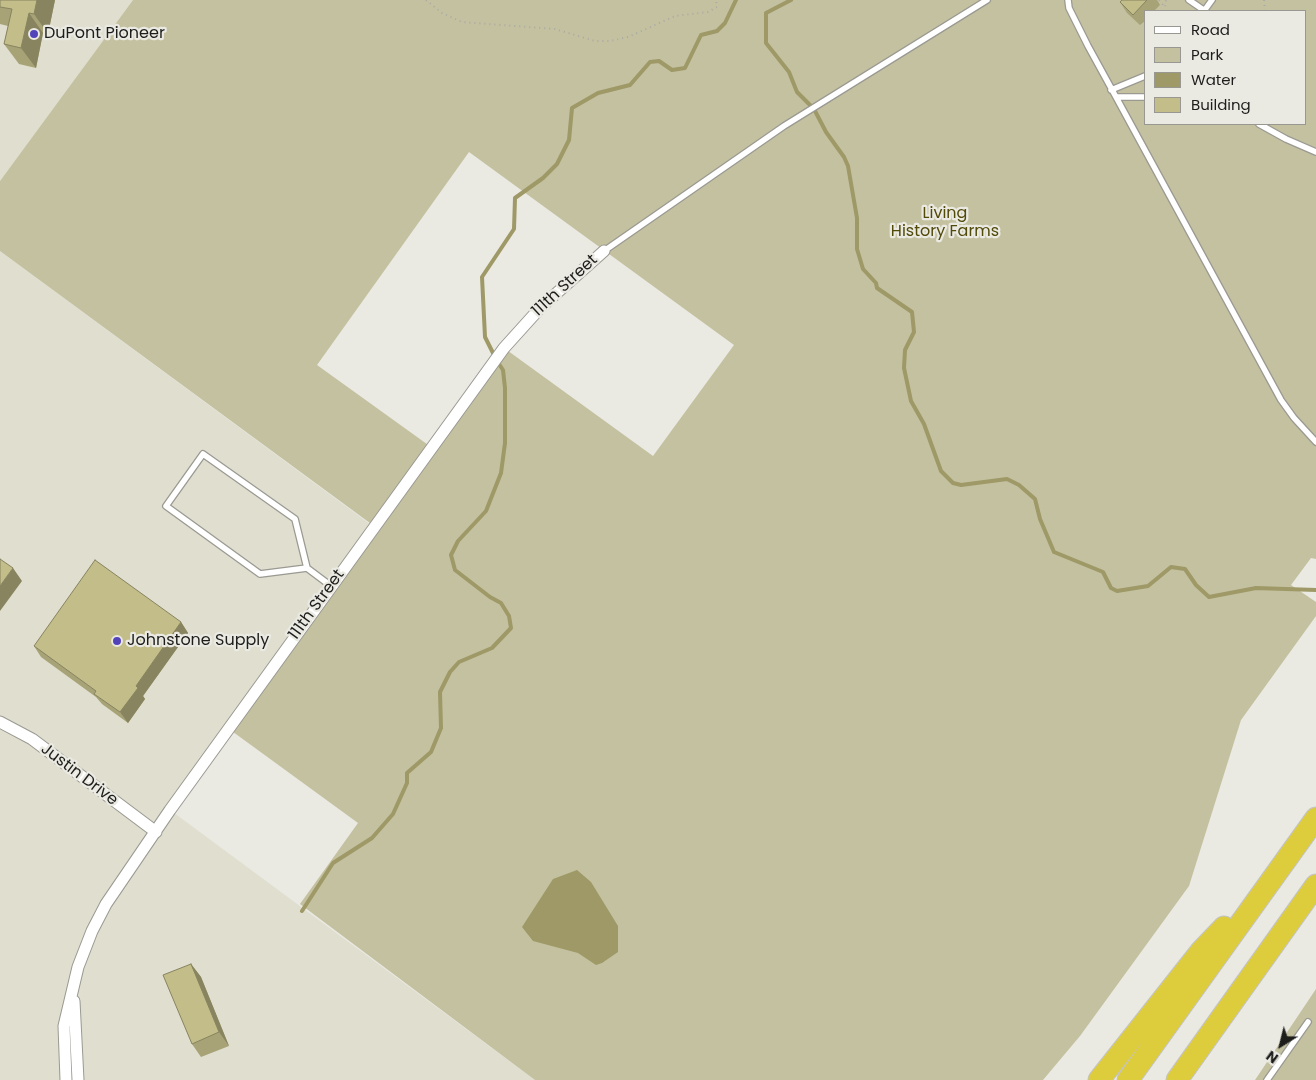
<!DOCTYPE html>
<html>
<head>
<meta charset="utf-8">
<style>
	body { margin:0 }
	#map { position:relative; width:1316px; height:1080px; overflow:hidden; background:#eae9e2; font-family:Poppins,sans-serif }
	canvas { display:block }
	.legend { position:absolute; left:1144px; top:10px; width:162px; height:115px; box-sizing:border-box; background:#eae9e2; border:1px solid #989792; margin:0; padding:6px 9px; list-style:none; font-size:15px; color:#1d1d1b }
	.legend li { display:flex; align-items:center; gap:10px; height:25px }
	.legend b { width:25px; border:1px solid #989792 }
	.north { position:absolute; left:1256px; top:1020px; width:50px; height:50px; -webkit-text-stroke:4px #eae9e2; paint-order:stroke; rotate:216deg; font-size:14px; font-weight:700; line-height:20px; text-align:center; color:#1d1d1b }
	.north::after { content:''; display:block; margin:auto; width:18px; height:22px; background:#1d1d1b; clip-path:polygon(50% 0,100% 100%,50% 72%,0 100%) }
</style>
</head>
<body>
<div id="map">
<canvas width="1316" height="1080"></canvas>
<ul class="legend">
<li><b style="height:6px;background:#fff"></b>Road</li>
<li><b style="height:14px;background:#c4c1a0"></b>Park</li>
<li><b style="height:14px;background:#9e9966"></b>Water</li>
<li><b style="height:14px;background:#c2bd89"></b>Building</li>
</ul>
<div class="north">N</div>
</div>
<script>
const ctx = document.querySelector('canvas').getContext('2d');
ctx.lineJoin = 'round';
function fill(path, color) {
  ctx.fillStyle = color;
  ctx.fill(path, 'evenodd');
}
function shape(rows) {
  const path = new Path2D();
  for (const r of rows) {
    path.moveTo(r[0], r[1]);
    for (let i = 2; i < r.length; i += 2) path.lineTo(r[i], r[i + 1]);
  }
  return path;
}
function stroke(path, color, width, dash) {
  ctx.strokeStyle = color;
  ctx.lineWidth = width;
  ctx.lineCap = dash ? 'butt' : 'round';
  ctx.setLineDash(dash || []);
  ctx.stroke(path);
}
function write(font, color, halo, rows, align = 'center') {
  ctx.font = font + ' Poppins,sans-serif';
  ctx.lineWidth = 4.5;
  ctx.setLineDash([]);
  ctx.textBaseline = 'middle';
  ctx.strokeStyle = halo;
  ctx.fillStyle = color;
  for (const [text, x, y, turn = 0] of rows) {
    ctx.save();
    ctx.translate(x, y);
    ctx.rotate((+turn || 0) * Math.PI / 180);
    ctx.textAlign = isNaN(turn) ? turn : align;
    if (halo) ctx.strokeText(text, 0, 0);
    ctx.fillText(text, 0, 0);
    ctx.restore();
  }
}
fill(shape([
	[0,0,133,0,0,181],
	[0,251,374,527,170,810,535,1080,0,1080]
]), '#dfdecf');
fill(shape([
	[133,0,1316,0,1316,559,1311,558,1291,585,1316,602,1316,616,1241,720,1189,886,1080,1036,1043,1080,535,1080,300,904,358,823,229,729,374,526,0,251,0,181],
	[1145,11,1305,11,1305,124,1145,124],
	[469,152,734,345,653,456,504,348,431,447,317,365],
	[1316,989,1316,1080,1255,1080]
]), '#c4c1a0');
fill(shape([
	[577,870,591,882,618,926,618,952,602,963,596,965,578,953,533,941,522,927,553,879]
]), '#9e9966');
stroke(shape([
	[791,0,766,13,766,43,789,72,797,92,814,109,826,132,844,157,848,166,857,218,857,249,863,269,876,283,877,288,912,312,914,332,905,350,904,368,911,401,924,424,941,471,953,483,961,485,1007,479,1019,485,1035,499,1040,519,1054,552,1103,572,1111,588,1117,591,1148,586,1171,567,1185,569,1196,585,1209,597,1256,588,1316,590],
	[493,353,485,337,482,277,514,229,515,198,543,178,557,164,569,140,572,108,598,93,630,85,650,62,659,61,672,70,685,68,701,35,717,31,725,23,736,0],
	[302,911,333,863,372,838,393,814,407,783,407,773,431,752,441,728,440,692,450,672,459,662,492,648,511,628,509,616,501,603,490,597,455,570,451,555,458,541,486,511,501,473,505,443,505,388,503,370,499,364]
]), '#9e9966', 4);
const service = shape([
	[1068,0,1069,8,1088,46,1116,97,1145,97],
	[1189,0,1205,11],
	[1204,11,1212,0],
	[1111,90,1145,76],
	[1116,97,1281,400,1294,418,1316,442],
	[1259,124,1286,139,1316,152],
	[604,251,784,126,987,0],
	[307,568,295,519,203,454,166,506,260,574,307,568,331,586],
	[1267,1080,1308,1022]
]);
const minor = shape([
	[0,722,32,739,156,832],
	[74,1001,78,1080],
	[66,1080,64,1026,78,967,92,931,106,904,170,810,504,348,541,307,604,251]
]);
const motorway = shape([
	[1099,1080,1201,951,1224,927],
	[1128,1080,1316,818],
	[1177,1080,1316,885]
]);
stroke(service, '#9a9992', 8);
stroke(minor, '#9a9992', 13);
stroke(motorway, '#c4c4c4', 23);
stroke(shape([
	[426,0,442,13,462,22,555,29,595,41,610,41,628,37,675,16,708,12,717,7,716,0],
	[1159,0,1165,7,1166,0],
	[1264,0,1265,11]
]), '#aaa9a3', 2, [1, 4]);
stroke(service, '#fff', 5.5);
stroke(minor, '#fff', 11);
stroke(motorway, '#ddcc3b', 21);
fill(shape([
	[0,0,55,0,48,34,43,33,36,68,19,64,4,44,8,26,0,24],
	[1122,0,1157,0,1160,5,1154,11,1145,11,1145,21,1140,25,1127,13,1120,2],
	[181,622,188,633,143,696,145,699,128,723,102,704,96,697,41,657,34,646],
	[191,964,201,977,229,1046,201,1057,192,1044]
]), '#a7a376');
fill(shape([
	[37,0,55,0,48,34,34,14],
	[29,13,43,33,36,68,21,48],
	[13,568,22,581,0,611,0,586],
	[181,622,188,633,143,696,145,699,128,723,120,712,136,686],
	[191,964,201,977,229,1046,219,1032]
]), '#888460');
const building = shape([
	[0,0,37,0,34,14,29,13,21,48,4,44,12,9,0,7,0,0],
	[1122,0,1147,0,1133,15,1120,2,1122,0],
	[0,559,13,568,0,586,0,559],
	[95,560,181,622,136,686,138,688,120,712,94,694,96,691,34,646,95,560],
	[191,964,219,1032,192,1044,163,975,191,964]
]);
fill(building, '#c2bd89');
stroke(building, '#888460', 1);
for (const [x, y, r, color] of [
	[34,34,5,"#5243bb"],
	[117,641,5,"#5243bb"]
]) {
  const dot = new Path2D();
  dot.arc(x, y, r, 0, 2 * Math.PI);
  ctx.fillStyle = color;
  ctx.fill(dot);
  stroke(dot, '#eae9e2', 2);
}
write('16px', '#1d1d1b', '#eae9e2', [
	["DuPont Pioneer",44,34],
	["Johnstone Supply",127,641]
], 'left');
write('16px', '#514a09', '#eae9e2', [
	["Living",945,214],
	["History Farms",945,232]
]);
write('16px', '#1d1d1b', '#eae9e2', [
	["111th Street",565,286,-43],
	["111th Street",317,605,-54],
	["Justin Drive",79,775,37]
]);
</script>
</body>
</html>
